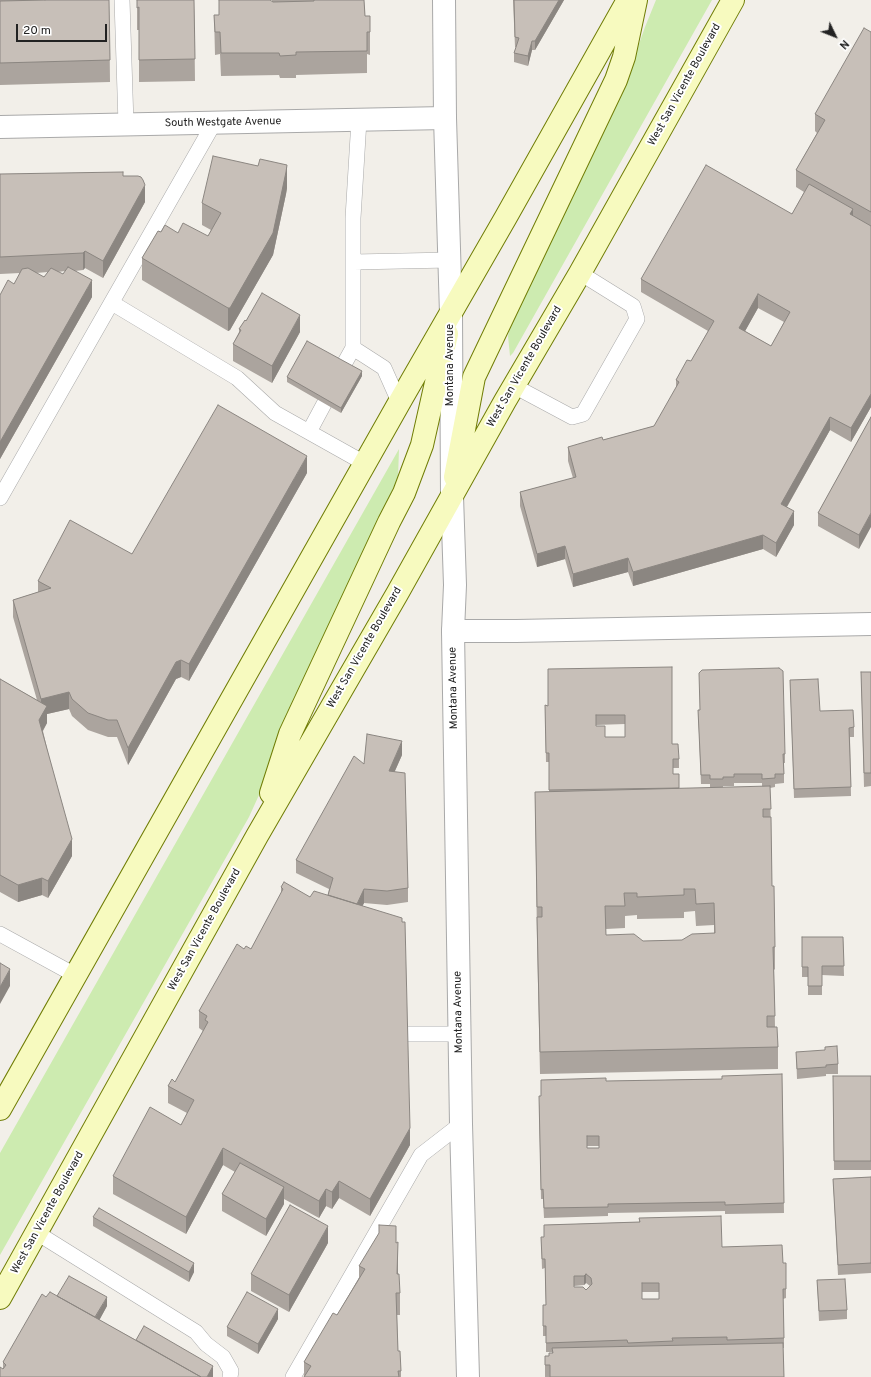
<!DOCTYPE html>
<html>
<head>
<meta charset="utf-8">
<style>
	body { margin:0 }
	#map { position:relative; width:871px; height:1377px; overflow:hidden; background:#f2efe9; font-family:Overpass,sans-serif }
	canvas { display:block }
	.north { position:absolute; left:815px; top:16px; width:40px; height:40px; -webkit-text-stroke:3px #fff; paint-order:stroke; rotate:133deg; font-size:11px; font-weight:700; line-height:16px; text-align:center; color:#222 }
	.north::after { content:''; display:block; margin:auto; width:14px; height:18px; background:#222; clip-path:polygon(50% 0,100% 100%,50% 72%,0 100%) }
	.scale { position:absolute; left:16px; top:24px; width:91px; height:18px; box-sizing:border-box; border:2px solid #222; border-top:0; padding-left:5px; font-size:12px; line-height:14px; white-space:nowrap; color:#222; -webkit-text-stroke:3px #fff; paint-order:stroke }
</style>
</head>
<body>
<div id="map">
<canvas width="871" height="1377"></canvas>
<div class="north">N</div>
<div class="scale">20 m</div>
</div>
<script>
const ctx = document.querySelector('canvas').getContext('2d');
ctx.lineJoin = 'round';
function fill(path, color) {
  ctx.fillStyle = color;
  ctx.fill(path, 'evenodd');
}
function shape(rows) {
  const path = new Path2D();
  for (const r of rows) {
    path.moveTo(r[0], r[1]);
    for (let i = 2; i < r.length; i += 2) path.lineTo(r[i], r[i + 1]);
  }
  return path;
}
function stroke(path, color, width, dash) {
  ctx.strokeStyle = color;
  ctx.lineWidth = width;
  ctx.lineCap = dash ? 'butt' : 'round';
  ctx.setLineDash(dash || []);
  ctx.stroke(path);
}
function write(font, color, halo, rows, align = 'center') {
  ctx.font = font + ' Overpass,sans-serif';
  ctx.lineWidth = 4;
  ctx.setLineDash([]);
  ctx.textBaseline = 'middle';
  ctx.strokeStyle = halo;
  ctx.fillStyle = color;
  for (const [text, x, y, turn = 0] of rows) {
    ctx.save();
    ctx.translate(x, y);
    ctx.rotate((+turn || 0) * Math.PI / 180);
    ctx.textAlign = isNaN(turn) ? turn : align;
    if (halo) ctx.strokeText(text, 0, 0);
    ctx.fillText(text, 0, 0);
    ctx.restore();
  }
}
fill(shape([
	[656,0,712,0,513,353,510,356,508,336,510,327,629,72,645,27],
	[399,449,398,478,282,727,272,753,267,772,259,795,249,817,0,1255,0,1153]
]), '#cdebb0');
const service = shape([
	[122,0,126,124],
	[354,262,450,260],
	[112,303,237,378,275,413,366,464],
	[353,348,384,368,400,404],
	[343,366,353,348,353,218,359,120],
	[514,386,572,417,583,414,637,319,633,306,580,273],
	[309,432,324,404],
	[0,498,214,123],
	[0,934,75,975],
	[408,1034,459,1034],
	[37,1233,196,1332,206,1344,223,1357,231,1371,230,1377],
	[293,1377,421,1155,461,1124]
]);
const minor = shape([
	[0,127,445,118],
	[453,631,516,631,871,624]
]);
const tertiary = shape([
	[444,0,445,118,451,314,452,496,455,585,453,631,461,1124,468,1377]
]);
const secondary = shape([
	[455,477,474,377,616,80,624,57,636,0],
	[271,793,290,734,389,522,404,493,422,445,447,334],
	[0,1109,403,396,506,217,628,0],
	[0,1298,257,836,397,594,505,401,580,273,733,0]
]);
stroke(service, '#a9a9a9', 16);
stroke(minor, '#a9a9a9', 24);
stroke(tertiary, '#a9a9a9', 24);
stroke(secondary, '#707d05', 24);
stroke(service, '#fff', 15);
stroke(minor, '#fff', 22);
stroke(tertiary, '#fff', 22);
stroke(secondary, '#f7fabf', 22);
fill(shape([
	[0,0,109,0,110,82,0,85],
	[137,0,194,0,195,81,139,82,139,30,137,30],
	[272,0,364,0,365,16,370,16,370,55,367,54,367,73,296,75,296,78,280,78,279,75,221,76,220,54,215,55,214,15,219,15,272,2],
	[513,0,564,0,535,50,532,50,528,66,514,62,514,53,516,47,515,47],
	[871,32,871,407,851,442,830,430,787,507,794,525,776,557,763,549,633,586,628,572,573,587,565,559,537,567,520,506,520,492,573,478,568,461,568,447,603,440,654,426,676,388,676,380,691,361,708,331,641,292,641,279,792,214,804,192,796,187,796,170,817,133,815,131,815,114],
	[758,308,784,322,771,346,745,331],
	[0,174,123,176,145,202,103,278,85,268,83,270,75,271,92,297,0,459,0,295,14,284,20,273,0,274],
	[65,271,63,274,58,272],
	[48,272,44,277,36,273],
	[287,188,286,194,273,255,230,330,228,331,142,280,142,258,161,232,178,233,208,236,211,230,202,225,202,203],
	[239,329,300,332,272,383,233,361,233,344,239,332],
	[362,376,341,413,287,382,287,377],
	[871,417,859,549,818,526,818,513],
	[307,473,189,681,181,677,176,679,128,765,117,737,108,737,88,730,72,716,69,709,47,714,47,723,43,731,72,856,48,898,42,895,18,902,0,892,0,679,37,700,13,617,13,600,38,592,38,581,132,554],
	[672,667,672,744,679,759,679,768,673,768,673,774,679,789,710,788,710,784,701,784,698,710,785,754,785,763,784,763,784,783,775,784,775,787,770,788,772,886,775,947,775,970,774,969,775,1027,778,1047,778,1069,540,1074,537,939,535,792,549,792,549,762,546,762,545,705,548,706],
	[625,724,625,737,605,737,596,726,596,725],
	[734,783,762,783,762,787,723,788,723,786,734,786],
	[695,911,696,926,714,925,714,933,682,940,643,941,606,935,606,929,625,928,625,916,637,915,637,919,684,918,684,912],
	[861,672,871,672,871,786,864,787],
	[790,680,820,711,854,727,854,737,850,737,851,796,794,798],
	[402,755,395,771,408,888,408,902,387,905,364,903,362,906,410,1145,370,1216,339,1198,332,1209,326,1206,319,1218,284,1199,284,1204,266,1236,222,1211,222,1194,235,1172,223,1165,186,1234,113,1194,113,1176,181,1125,187,1113,168,1103,168,1086,175,1082,203,1031,199,1028,199,1011,244,949,251,949,281,894,281,887,310,897,328,895,329,889,296,873,296,860,364,764],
	[802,937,843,937,844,976,822,975,822,995,808,995,808,977,802,977],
	[796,1052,838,1064,838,1074,826,1074,826,1076,797,1079],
	[782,1074,784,1213,725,1214,725,1211,608,1213,608,1216,544,1218,543,1199,541,1199,539,1106,541,1096,606,1081,722,1079],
	[587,1146,599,1146,599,1148,587,1148],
	[833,1076,871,1076,871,1170,834,1170],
	[871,1177,871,1273,838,1275,833,1179],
	[93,1217,194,1272,189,1282,93,1226],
	[639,1218,722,1247,783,1263,786,1289,786,1298,783,1299,784,1338,784,1348,783,1348,784,1377,545,1377,545,1356,549,1356,552,1353,552,1352,546,1352,546,1336,543,1336,543,1305,546,1305,545,1268,542,1269,541,1237,544,1237,544,1225,639,1222],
	[586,1283,590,1286,586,1290,574,1287,574,1286,584,1285],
	[642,1292,659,1292,659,1299,642,1299],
	[328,1243,289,1312,251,1291,251,1274],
	[396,1243,398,1265,398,1274,400,1293,400,1315,397,1315,398,1351,401,1371,401,1377,304,1377,304,1362,337,1315,359,1278,359,1266],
	[817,1280,847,1310,847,1319,819,1321],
	[57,1296,107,1306,99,1320,136,1340,213,1376,3,1369,3,1362,46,1297],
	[278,1319,258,1354,227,1336,227,1327]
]), '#aba49e');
fill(shape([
	[559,0,564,0,535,50,535,41],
	[532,41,532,50,528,66,528,56],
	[287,165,287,188,286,194,273,255,230,330,228,331,228,308],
	[145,185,145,202,103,278,103,261],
	[853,209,853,222,850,214],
	[85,251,85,268,83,270,83,253],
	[92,280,92,297,0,459,0,442],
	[758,294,758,308,739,342,739,328],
	[300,315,300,332,272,383,272,366],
	[362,371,362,376,341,413,341,408],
	[871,394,871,407,851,442,851,428],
	[830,417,830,430,781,517,781,504],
	[307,456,307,473,189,681,189,664],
	[794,511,794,525,776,557,776,543],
	[871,513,871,527,859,549,859,535],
	[763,535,763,549,633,586,633,572],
	[565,546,565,559,537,567,537,554],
	[628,558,628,572,573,587,573,574],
	[181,660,181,677,176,679,128,765,128,748,176,662],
	[69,692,69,709,47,714,47,723,39,737,39,720,41,716,41,699],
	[402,741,402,755,389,784,389,771],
	[72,839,72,856,48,898,48,881],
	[42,878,42,895,18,902,18,885],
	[364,889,364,903,356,920,356,907],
	[10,969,10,986,0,1004,0,987],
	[410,1128,410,1145,370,1216,370,1199],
	[223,1148,223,1165,186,1234,186,1217],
	[339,1181,339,1198,332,1209,332,1192],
	[284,1187,284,1204,266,1236,266,1219],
	[326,1189,326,1206,319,1218,319,1201],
	[328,1226,328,1243,289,1312,289,1295],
	[398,1242,398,1265,397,1296,397,1274],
	[194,1263,194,1272,189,1282,189,1272],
	[586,1274,586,1283,584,1285,584,1276],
	[107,1297,107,1306,94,1330,94,1320],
	[278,1309,278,1319,258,1354,258,1344],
	[213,1366,213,1377,207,1377]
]), '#8b8681');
const building = shape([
	[45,0,109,0,110,60,0,63,0,1,45,0],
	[137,0,194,0,195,59,139,60,139,7,137,8,137,0],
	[219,0,270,0,273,2,314,1,314,0,364,0,365,16,370,16,370,32,367,32,367,51,296,52,296,55,280,56,279,53,221,53,220,32,215,32,214,15,219,15,219,0],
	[514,0,559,0,535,41,532,41,528,56,514,53,519,38,515,37,514,0],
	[864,28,871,32,871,212,796,170,825,120,815,114,864,28],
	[213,156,258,166,260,159,287,165,286,172,273,233,230,308,228,308,142,258,158,231,161,232,165,225,178,233,183,223,208,236,221,213,202,203,213,156],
	[706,165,792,214,809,184,853,209,850,214,871,226,871,394,851,428,830,417,781,504,794,511,776,543,763,535,633,572,628,558,573,574,565,546,537,554,520,492,576,477,568,447,602,437,603,440,654,426,679,382,676,380,687,360,691,361,714,321,641,279,706,165],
	[758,294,790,312,771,346,739,328,758,294],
	[123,172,123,176,138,176,141,177,143,180,145,185,103,261,85,251,83,253,0,257,0,174,123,172],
	[68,267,92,280,0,442,0,295,8,280,14,284,22,269,28,268,44,277,51,268,63,274,68,267],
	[262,293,300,315,272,366,233,344,241,330,239,329,245,320,246,321,262,293],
	[307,341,362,371,341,408,287,377,307,341],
	[218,405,307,456,189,664,181,660,176,662,128,748,117,720,108,720,88,713,72,699,69,692,41,699,13,600,51,588,38,581,70,520,132,554,218,405],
	[871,417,871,513,859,535,818,513,871,417],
	[672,667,672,744,678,744,679,759,673,759,673,774,679,774,679,788,549,790,549,753,546,753,545,705,548,706,548,669,672,667],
	[596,715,625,715,625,737,605,737,605,726,596,726,596,715],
	[779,668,783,671,785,754,783,754,784,774,775,774,775,778,762,779,762,774,734,774,734,777,723,777,723,779,710,779,710,775,701,775,698,710,700,710,699,673,702,670,779,668],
	[861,672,871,672,871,773,864,773,861,672],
	[0,679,47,706,39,720,72,839,48,881,42,878,18,885,0,875,0,679],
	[818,679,820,711,853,710,854,727,849,728,851,787,794,789,790,680,818,679],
	[367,734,402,741,389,771,405,773,408,888,387,891,364,889,357,904,328,895,333,878,296,860,354,756,364,764,367,734],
	[770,786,771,809,763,809,763,817,771,817,772,886,774,886,775,947,773,947,775,1016,767,1016,767,1027,777,1027,778,1047,540,1052,537,917,542,917,542,907,537,907,535,792,770,786],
	[684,889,695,889,696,904,714,903,715,933,692,934,682,940,643,941,634,934,606,935,605,906,625,906,624,893,637,893,637,897,684,895,684,889],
	[284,882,310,897,314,891,402,918,402,922,405,922,410,1128,370,1199,339,1181,332,1192,326,1189,319,1201,223,1148,186,1217,113,1176,150,1107,181,1125,194,1100,168,1086,172,1079,175,1082,208,1022,205,1020,207,1016,199,1011,237,944,244,949,246,946,251,949,283,889,281,887,284,882],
	[802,937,843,937,844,966,822,966,822,986,808,986,808,967,802,967,802,937],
	[0,963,10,969,0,987,0,963],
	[837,1046,838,1064,826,1065,826,1067,797,1069,796,1052,825,1050,825,1047,837,1046],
	[782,1074,784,1203,725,1205,725,1202,608,1204,608,1207,544,1208,543,1189,541,1190,539,1096,541,1096,541,1080,606,1078,606,1081,722,1079,722,1076,782,1074],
	[587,1136,599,1136,599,1148,587,1148,587,1136],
	[833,1076,871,1076,871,1161,834,1161,833,1076],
	[240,1163,284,1187,266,1219,222,1194,240,1163],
	[871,1177,871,1263,838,1265,833,1179,871,1177],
	[290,1205,328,1226,289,1295,251,1274,290,1205],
	[99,1208,194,1263,189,1272,93,1217,99,1208],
	[721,1216,722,1247,782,1245,783,1263,786,1263,786,1289,783,1289,784,1338,727,1340,727,1337,672,1338,673,1341,628,1343,627,1340,546,1343,546,1326,543,1326,543,1305,546,1305,545,1259,542,1259,541,1237,544,1237,544,1225,640,1222,639,1218,721,1216],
	[586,1274,591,1278,592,1284,586,1290,583,1287,574,1287,574,1276,584,1276,586,1274],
	[642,1283,659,1283,659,1299,642,1299,642,1283],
	[379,1225,396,1226,396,1243,398,1242,397,1274,399,1274,400,1293,396,1293,398,1351,400,1351,401,1371,398,1371,399,1377,304,1377,311,1366,304,1362,333,1313,337,1315,365,1269,359,1266,379,1233,379,1225],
	[69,1276,107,1297,95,1317,57,1296,69,1276],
	[845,1279,847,1310,819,1311,817,1280,845,1279],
	[50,1292,201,1377,0,1377,0,1367,3,1369,6,1365,3,1362,42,1294,46,1297,50,1292],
	[247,1292,278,1309,258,1344,227,1327,247,1292],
	[144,1326,213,1366,207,1377,201,1377,136,1340,144,1326],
	[783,1343,784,1377,550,1377,550,1365,545,1365,545,1356,549,1356,549,1353,553,1353,552,1348,783,1343]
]);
fill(building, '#c7bfb8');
stroke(building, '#8b8681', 1);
write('11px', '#222', '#fff', [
	["West San Vicente Boulevard",685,85,-61],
	["South Westgate Avenue",223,123,-1],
	["Montana Avenue",451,365,-90],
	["West San Vicente Boulevard",525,367,-60],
	["West San Vicente Boulevard",365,648,-60],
	["Montana Avenue",454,688,-91],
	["West San Vicente Boulevard",205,930,-61],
	["Montana Avenue",459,1012,-91],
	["West San Vicente Boulevard",48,1213,-61]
]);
</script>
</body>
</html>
